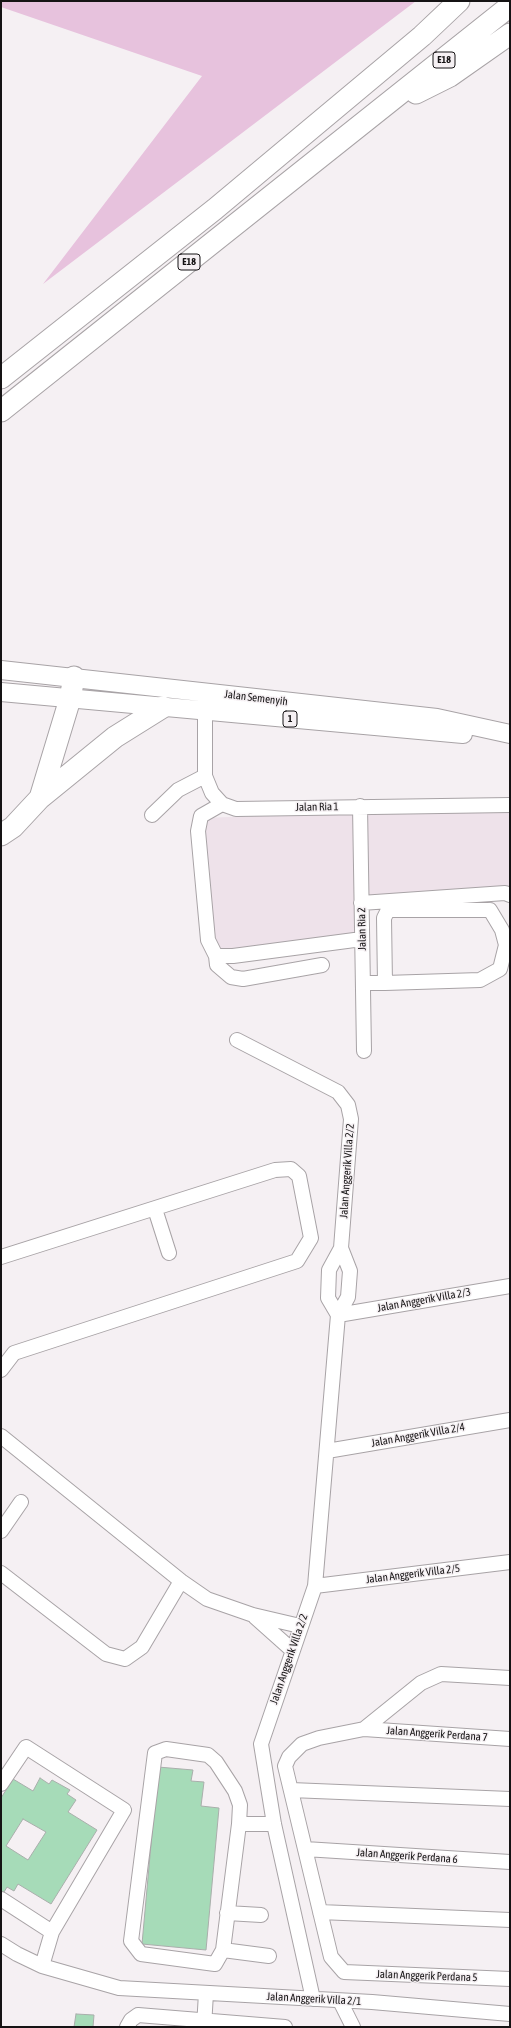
<!DOCTYPE html>
<html>
<head>
<meta charset="utf-8">
<style>
	body { margin:0 }
	#map { position:relative; width:511px; height:2028px; overflow:hidden; background:#f5f0f3; font-family:"Asap Condensed",sans-serif }
	canvas { display:block }
	.frame { position:absolute; inset:0; border:2px solid #151314; pointer-events:none }
</style>
</head>
<body>
<div id="map">
<canvas width="511" height="2028"></canvas>
<div class="frame"></div>
</div>
<script>
const ctx = document.querySelector('canvas').getContext('2d');
ctx.lineJoin = 'round';
function fill(path, color) {
  ctx.fillStyle = color;
  ctx.fill(path, 'evenodd');
}
function shape(rows) {
  const path = new Path2D();
  for (const r of rows) {
    path.moveTo(r[0], r[1]);
    for (let i = 2; i < r.length; i += 2) path.lineTo(r[i], r[i + 1]);
  }
  return path;
}
function stroke(path, color, width, dash) {
  ctx.strokeStyle = color;
  ctx.lineWidth = width;
  ctx.lineCap = dash ? 'butt' : 'round';
  ctx.setLineDash(dash || []);
  ctx.stroke(path);
}
function write(font, color, halo, rows, align = 'center') {
  ctx.font = font + ' "Asap Condensed",sans-serif';
  ctx.lineWidth = 3;
  ctx.setLineDash([]);
  ctx.textBaseline = 'middle';
  ctx.strokeStyle = halo;
  ctx.fillStyle = color;
  for (const [text, x, y, turn = 0] of rows) {
    ctx.save();
    ctx.translate(x, y);
    ctx.rotate((+turn || 0) * Math.PI / 180);
    ctx.textAlign = isNaN(turn) ? turn : align;
    if (halo) ctx.strokeText(text, 0, 0);
    ctx.fillText(text, 0, 0);
    ctx.restore();
  }
}
fill(shape([
	[510,811,510,891,356,900,356,937,219,952,211,939,201,830,204,818,354,812]
]), '#eee2ea');
fill(shape([
	[1,1,416,1,43,284,202,76,1,7]
]), '#e7c2dd');
const building = shape([
	[158,1767,193,1770,191,1781,204,1782,201,1806,219,1808,206,1950,142,1944,158,1767],
	[40,1778,49,1784,52,1780,70,1790,67,1794,76,1800,68,1812,97,1830,51,1904,18,1884,14,1891,7,1887,1,1897,1,1798,13,1779,33,1791,40,1778],
	[23,1819,46,1832,28,1860,6,1846,23,1819],
	[76,2014,94,2015,93,2027,74,2027,76,2014]
]);
fill(building, '#a6dbb8');
stroke(building, '#a9aeab', 1);
const minor = shape([
	[205,712,205,776,212,793,222,804,236,809,510,805],
	[222,804,201,816,198,831,208,940,216,956,233,956,362,939],
	[360,806,364,1051],
	[152,815,178,790,205,776],
	[361,903,505,893,510,895],
	[216,956,217,965,231,977,243,979,322,965],
	[363,983,385,983,480,980,500,969,506,945,502,930,490,910,388,910,384,918,385,983],
	[237,1040,338,1092,348,1105,351,1119,341,1248,329,1270,328,1298,338,1315],
	[155,1209,169,1253],
	[1,1257,275,1170,291,1169,299,1176,311,1238,297,1261,14,1353,1,1370],
	[338,1315,510,1286],
	[1,1436,181,1581,207,1599,253,1615,300,1626],
	[327,1451,510,1420],
	[1,1531,21,1502],
	[1,1573,106,1654,125,1659,142,1647,181,1581],
	[315,1586,510,1562],
	[255,1617,292,1650],
	[510,1678,441,1674,421,1683,364,1729,319,1738,302,1744,289,1757,285,1766,331,1957,344,1972,510,1979],
	[364,1729,510,1739],
	[1,1784,26,1747,124,1810,52,1932,42,1966],
	[291,1790,510,1799],
	[239,1824,223,1950,215,1964,141,1954,131,1941,155,1753,166,1749,208,1755,216,1762,235,1791,240,1805,239,1824,274,1824],
	[305,1849,510,1862],
	[1,1899,52,1932],
	[320,1912,510,1920],
	[227,1913,261,1915],
	[1,1944,17,1954,42,1966,119,1988,372,2002,510,2014],
	[223,1950,269,1956],
	[313,1999,274,1824,261,1744,315,1586,338,1315,348,1297,350,1271,341,1248],
	[340,2001,353,2027],
	[127,2027,131,2020,138,2015,285,2027],
	[204,2027,206,1993]
]);
const major = shape([
	[1,670,437,718,510,734],
	[1,692,463,734]
]);
const highway = shape([
	[416,93,450,76,510,34],
	[1,378,215,209,422,36,459,1],
	[1,411,510,6],
	[40,798,70,699,74,677],
	[1,835,13,827,40,798,115,737,163,707]
]);
stroke(minor, '#a8a3a6', 16);
stroke(major, '#a8a3a6', 20);
stroke(highway, '#a8a3a6', 23);
stroke(minor, '#fff', 14);
stroke(major, '#fff', 18);
stroke(highway, '#fff', 21);
for (const [x, y, w] of [
	[444,60,22],
	[189,262,22],
	[290,719,14]
]) {
  const box = new Path2D();
  box.roundRect(x - w / 2, y - 8, w, 16, 3);
  ctx.fillStyle = '#f5f0f3';
  ctx.fill(box);
  stroke(box, '#151314', 1);
}
write('bold 10px', '#151314', null, [
	["E18",444,60],
	["E18",189,262],
	["1",290,719]
]);
write('11px', '#151314', '#f5f0f3', [
	["Jalan Semenyih",256,698,7],
	["Jalan Ria 1",317,807,-1],
	["Jalan Ria 2",362,929,-91],
	["Jalan Anggerik Villa 2/2",347,1171,-86],
	["Jalan Anggerik Villa 2/3",424,1300,-10],
	["Jalan Anggerik Villa 2/4",418,1435,-10],
	["Jalan Anggerik Villa 2/5",413,1574,-7],
	["Jalan Anggerik Villa 2/2",289,1659,-71],
	["Jalan Anggerik Perdana 7",437,1734,4],
	["Jalan Anggerik Perdana 6",407,1856,4],
	["Jalan Anggerik Perdana 5",427,1976,2],
	["Jalan Anggerik Villa 2/1",314,1999,3]
]);
</script>
</body>
</html>
